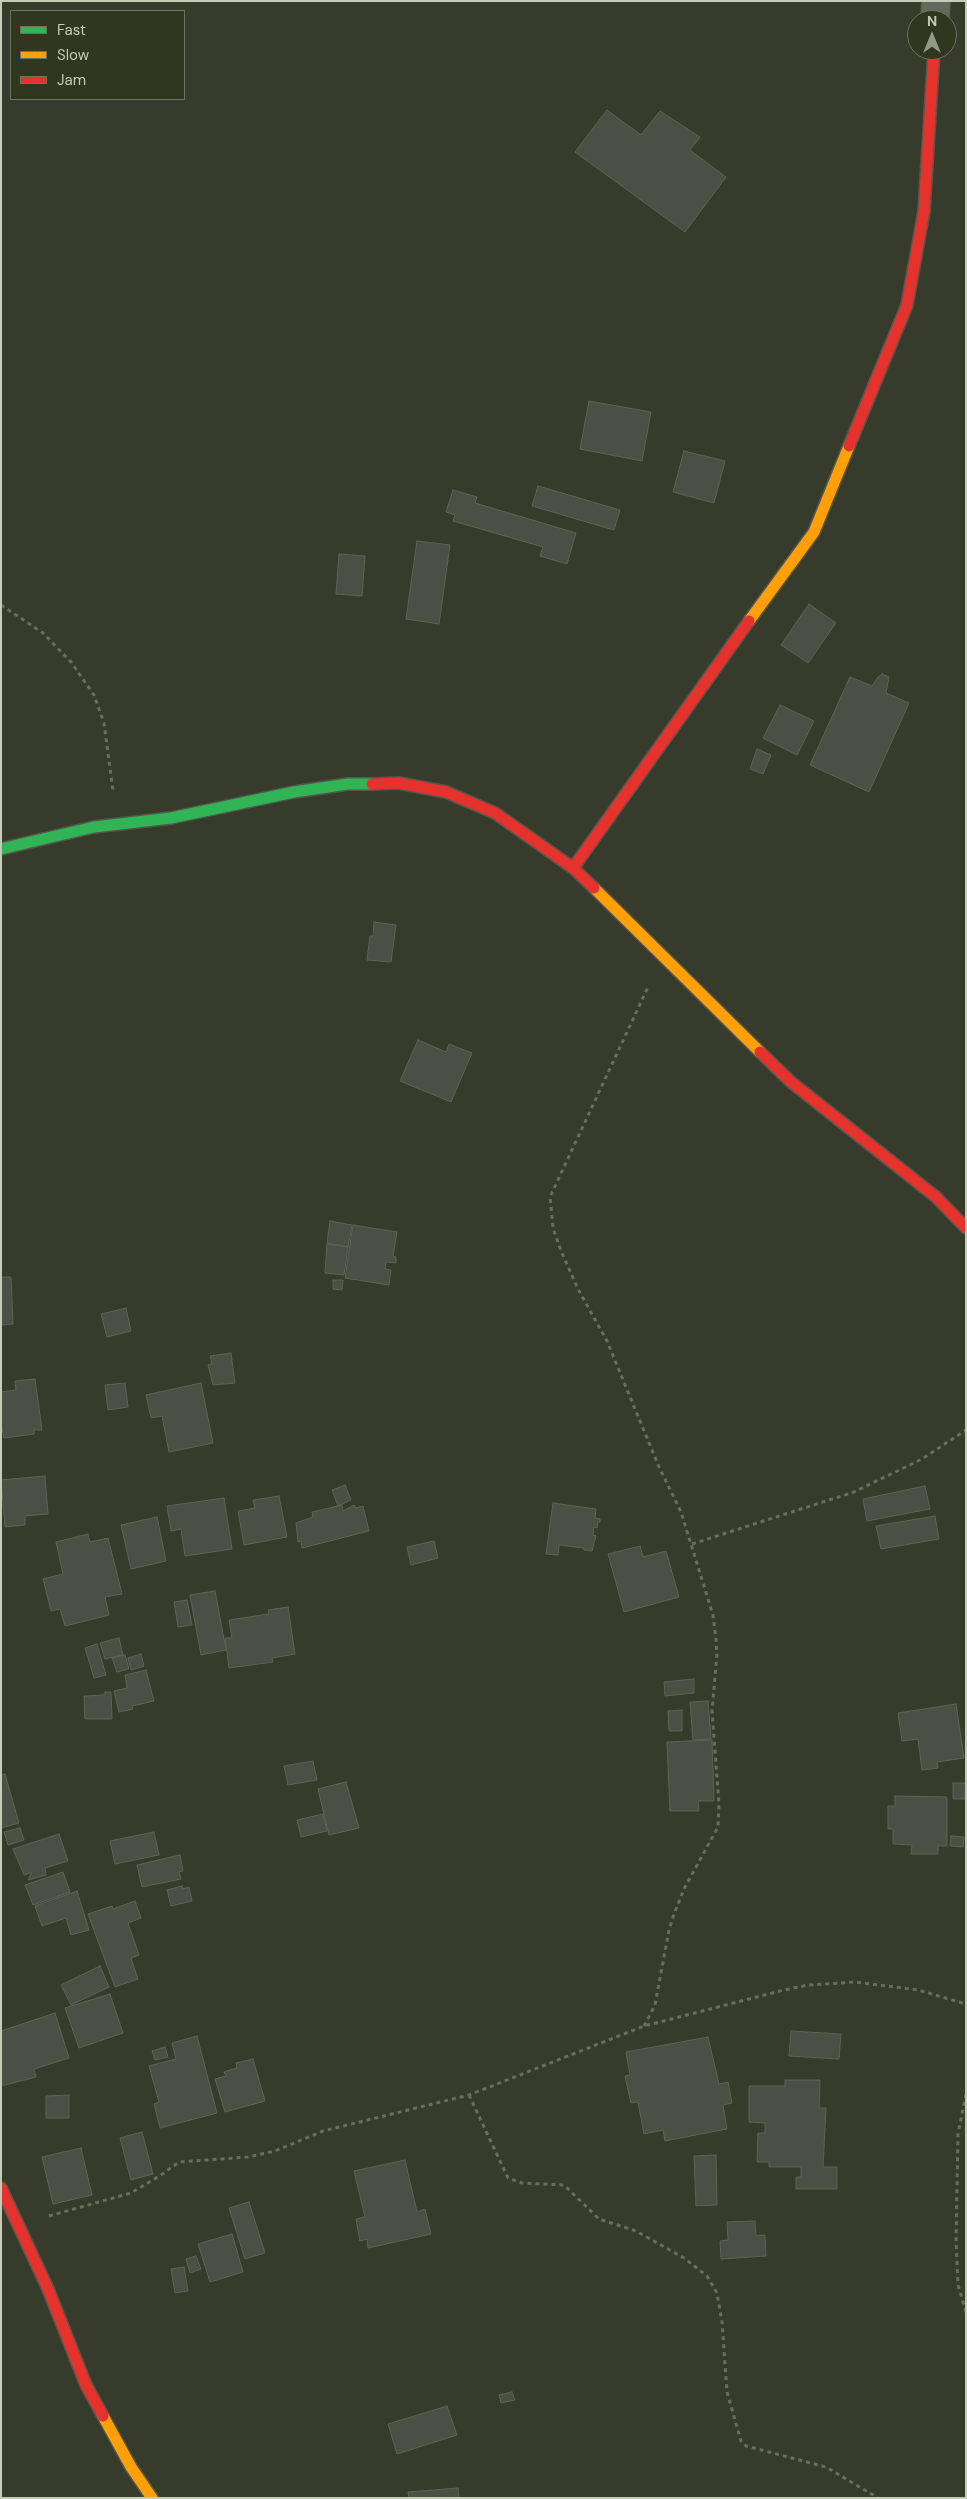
<!DOCTYPE html>
<html>
<head>
<meta charset="utf-8">
<style>
	body { margin:0 }
	#map { position:relative; width:967px; height:2499px; overflow:hidden; background:#373b2c; font-family:"DM Sans",sans-serif }
	canvas { display:block }
	.frame { position:absolute; inset:0; border:2px solid #c5cbb7; pointer-events:none }
	.legend { position:absolute; left:10px; top:10px; width:175px; height:90px; box-sizing:border-box; background:#30361f; border:1px solid #6c725c; margin:0; padding:6px 9px; list-style:none; font-size:15px; color:#c5cbb7 }
	.legend li { display:flex; align-items:center; gap:10px; height:25px }
	.legend b { width:25px; border:1px solid #6c725c }
	.north { position:absolute; left:907px; top:10px; width:50px; height:50px; box-sizing:border-box; background:#30361f; border:1px solid #6c725c; border-radius:50%; rotate:0deg; font-size:14px; font-weight:700; line-height:20px; text-align:center; color:#c5cbb7 }
	.north::after { content:''; display:block; margin:auto; width:18px; height:22px; background:#939986; clip-path:polygon(50% 0,100% 100%,50% 72%,0 100%) }
</style>
</head>
<body>
<div id="map">
<canvas width="967" height="2499"></canvas>
<div class="frame"></div>
<ul class="legend">
<li><b style="height:6px;background:#30b455"></b>Fast</li>
<li><b style="height:6px;background:#ff9f0a"></b>Slow</li>
<li><b style="height:6px;background:#e5322d"></b>Jam</li>
</ul>
<div class="north">N</div>
</div>
<script>
const ctx = document.querySelector('canvas').getContext('2d');
ctx.lineJoin = 'round';
function fill(path, color) {
  ctx.fillStyle = color;
  ctx.fill(path, 'evenodd');
}
function shape(rows) {
  const path = new Path2D();
  for (const r of rows) {
    path.moveTo(r[0], r[1]);
    for (let i = 2; i < r.length; i += 2) path.lineTo(r[i], r[i + 1]);
  }
  return path;
}
function stroke(path, color, width, dash) {
  ctx.strokeStyle = color;
  ctx.lineWidth = width;
  ctx.lineCap = dash ? 'butt' : 'round';
  ctx.setLineDash(dash || []);
  ctx.stroke(path);
}
const building = shape([
	[607,110,641,135,660,111,700,137,690,150,726,177,685,232,575,152,607,110],
	[589,401,651,412,642,461,580,449,589,401],
	[684,451,725,461,714,503,673,492,684,451],
	[538,486,620,510,614,530,532,506,538,486],
	[453,490,477,497,475,503,576,533,567,564,540,556,543,547,453,521,455,515,446,512,453,490],
	[417,541,450,545,439,624,406,619,417,541],
	[339,554,365,556,362,596,336,594,339,554],
	[809,604,836,623,808,663,781,645,809,604],
	[882,674,889,677,886,693,909,703,869,792,810,765,850,677,872,686,878,677,882,674],
	[780,705,814,721,797,755,763,738,780,705],
	[757,749,771,755,763,774,750,769,757,749],
	[374,922,396,925,391,962,367,960,370,936,373,936,374,922],
	[418,1040,446,1052,449,1044,472,1053,451,1102,400,1081,418,1040],
	[330,1221,352,1225,348,1247,327,1243,330,1221],
	[353,1225,397,1232,393,1256,396,1257,396,1263,386,1262,385,1269,391,1270,389,1285,345,1278,353,1225],
	[327,1244,348,1247,344,1275,325,1273,327,1244],
	[1,1277,11,1277,13,1324,1,1325,1,1277],
	[333,1280,343,1280,342,1290,333,1289,333,1280],
	[126,1308,131,1331,107,1337,101,1314,126,1308],
	[231,1353,235,1383,213,1385,208,1365,212,1364,210,1356,231,1353],
	[35,1379,42,1430,34,1430,34,1434,4,1438,1,1423,1,1392,16,1390,15,1381,35,1379],
	[125,1383,128,1407,108,1410,105,1385,125,1383],
	[201,1383,213,1443,169,1452,162,1416,151,1418,146,1395,201,1383],
	[45,1476,48,1514,25,1516,25,1525,5,1527,1,1480,45,1476],
	[345,1485,351,1500,338,1506,332,1490,345,1485],
	[925,1486,930,1509,867,1521,863,1499,925,1486],
	[279,1496,287,1537,244,1545,238,1511,255,1508,253,1500,279,1496],
	[224,1498,232,1549,185,1556,181,1529,171,1531,167,1506,224,1498],
	[553,1503,596,1509,595,1518,600,1519,600,1522,598,1522,597,1528,594,1527,593,1535,596,1536,592,1551,584,1550,584,1548,559,1545,558,1555,546,1554,553,1503],
	[342,1505,343,1511,354,1505,356,1508,363,1506,369,1531,302,1548,301,1541,298,1542,296,1523,313,1517,312,1512,342,1505],
	[935,1516,939,1539,881,1549,876,1526,935,1516],
	[157,1517,166,1561,131,1569,121,1525,157,1517],
	[88,1534,90,1542,108,1538,122,1594,105,1597,109,1615,65,1626,60,1609,51,1611,43,1579,63,1574,56,1542,88,1534],
	[434,1541,438,1558,411,1565,407,1547,434,1541],
	[640,1546,643,1557,666,1551,679,1597,624,1612,608,1554,640,1546],
	[215,1591,226,1650,201,1655,190,1595,215,1591],
	[187,1600,192,1625,178,1627,174,1602,187,1600],
	[288,1607,295,1654,272,1658,273,1662,229,1668,225,1638,232,1638,229,1620,269,1614,268,1610,288,1607],
	[119,1638,123,1655,105,1659,100,1643,119,1638],
	[97,1644,106,1675,94,1678,85,1648,97,1644],
	[141,1654,144,1666,131,1670,128,1658,141,1654],
	[125,1655,129,1669,117,1672,112,1658,125,1655],
	[146,1670,154,1701,132,1706,133,1709,119,1712,114,1691,127,1688,125,1675,146,1670],
	[694,1679,694,1693,665,1696,664,1682,694,1679],
	[105,1692,111,1692,112,1719,85,1719,84,1696,105,1695,105,1692],
	[708,1701,711,1739,693,1740,690,1702,708,1701],
	[956,1704,964,1758,937,1762,938,1768,922,1770,918,1739,902,1741,898,1713,956,1704],
	[682,1710,682,1731,669,1731,668,1711,682,1710],
	[712,1740,714,1801,698,1801,699,1811,670,1811,667,1742,712,1740],
	[313,1761,317,1780,288,1785,284,1766,313,1761],
	[5,1774,19,1823,1,1828,1,1775,5,1774],
	[346,1782,359,1828,329,1835,318,1789,346,1782],
	[953,1783,966,1783,965,1799,953,1799,953,1783],
	[895,1796,947,1797,947,1846,938,1846,938,1854,911,1854,912,1845,893,1844,893,1829,888,1829,888,1806,895,1806,895,1796],
	[323,1814,327,1831,301,1837,297,1820,323,1814],
	[20,1828,24,1840,8,1845,4,1832,20,1828],
	[154,1832,159,1855,115,1864,110,1841,154,1832],
	[59,1834,68,1861,45,1868,46,1875,28,1880,32,1872,24,1875,13,1849,59,1834],
	[951,1836,964,1837,963,1847,950,1846,951,1836],
	[180,1855,183,1871,179,1872,181,1879,142,1887,137,1865,180,1855],
	[63,1872,70,1892,33,1905,25,1885,63,1872],
	[182,1886,183,1889,189,1887,192,1901,171,1906,167,1890,182,1886],
	[77,1891,89,1930,71,1935,66,1918,42,1926,35,1906,77,1891],
	[135,1901,141,1918,128,1923,139,1955,131,1958,138,1979,115,1987,88,1914,112,1906,113,1909,135,1901],
	[100,1966,109,1987,71,2005,61,1985,100,1966],
	[110,1994,123,2033,79,2048,65,2008,110,1994],
	[55,2013,69,2058,34,2069,36,2077,1,2086,1,2031,55,2013],
	[791,2031,841,2034,839,2059,789,2056,791,2031],
	[197,2036,217,2113,160,2128,154,2104,159,2102,149,2066,176,2059,172,2043,197,2036],
	[708,2037,719,2084,728,2082,732,2103,723,2105,727,2129,665,2141,663,2130,644,2134,638,2102,631,2103,625,2076,630,2075,626,2052,708,2037],
	[165,2047,168,2057,155,2060,152,2051,165,2047],
	[253,2059,265,2101,225,2112,215,2079,226,2076,224,2072,237,2068,236,2063,253,2059],
	[785,2080,820,2080,819,2108,826,2108,823,2167,837,2167,837,2189,796,2189,796,2177,801,2177,801,2167,769,2167,769,2162,757,2162,758,2133,765,2133,765,2123,749,2122,749,2086,785,2086,785,2080],
	[69,2095,69,2118,46,2118,46,2096,69,2095],
	[142,2132,153,2174,131,2180,120,2138,142,2132],
	[81,2148,92,2195,53,2204,42,2157,81,2148],
	[716,2155,717,2205,696,2206,694,2156,716,2155],
	[405,2160,417,2212,425,2209,431,2234,368,2248,367,2239,360,2241,356,2219,365,2217,354,2171,405,2160],
	[249,2202,265,2253,245,2259,229,2208,249,2202],
	[755,2221,756,2236,765,2235,766,2256,721,2259,720,2241,728,2240,727,2222,755,2221],
	[232,2234,243,2272,210,2282,198,2244,232,2234],
	[196,2256,201,2269,190,2273,186,2259,196,2256],
	[184,2267,188,2291,175,2293,171,2269,184,2267],
	[512,2392,515,2400,501,2403,499,2395,512,2392],
	[447,2406,457,2435,397,2454,388,2424,447,2406],
	[458,2488,459,2498,409,2498,408,2492,458,2488]
]);
fill(building, '#4c5044');
stroke(building, '#5e6354', 1);
const street = shape([
	[935,20,936,1]
]);
const fast = shape([
	[1,849,94,827,171,818,294,792,348,784,372,784]
]);
const slow = shape([
	[749,621,814,532,849,446],
	[594,888,760,1052],
	[103,2416,131,2467,152,2498]
]);
const jam = shape([
	[849,446,907,305,924,211,934,50],
	[372,784,399,783,446,792,495,813,573,868,594,888],
	[573,868,749,621],
	[760,1052,791,1082,936,1197,966,1228],
	[1,2188,48,2289,86,2385,103,2416]
]);
stroke(street, '#54574c', 30);
stroke(fast, '#54574c', 14);
stroke(slow, '#54574c', 14);
stroke(jam, '#54574c', 14);
stroke(shape([
	[1,605,43,633,71,662,94,695,104,723,113,791],
	[692,1544,854,1492,922,1459,966,1430],
	[644,2026,655,2005,669,1930,674,1914,685,1887,718,1827,719,1804,712,1711,717,1654,716,1640,713,1615,681,1512,659,1467,607,1341,579,1291,561,1251,553,1228,550,1197,648,987],
	[966,2094,958,2134,956,2240,958,2285,966,2312],
	[469,2095,508,2178,522,2183,564,2185,599,2219,636,2231,684,2258,707,2276,717,2293,722,2322,727,2392,741,2441,746,2446,826,2467,878,2498],
	[49,2216,131,2193,161,2175,179,2162,248,2157,275,2151,323,2131,469,2095,644,2026,780,1991,808,1985,855,1982,918,1990,966,2004]
]), '#6a6c62', 3, [4, 4]);
stroke(street, '#65695c', 28);
stroke(fast, '#30b455', 11);
stroke(slow, '#ff9f0a', 11);
stroke(jam, '#e5322d', 11);
</script>
</body>
</html>
